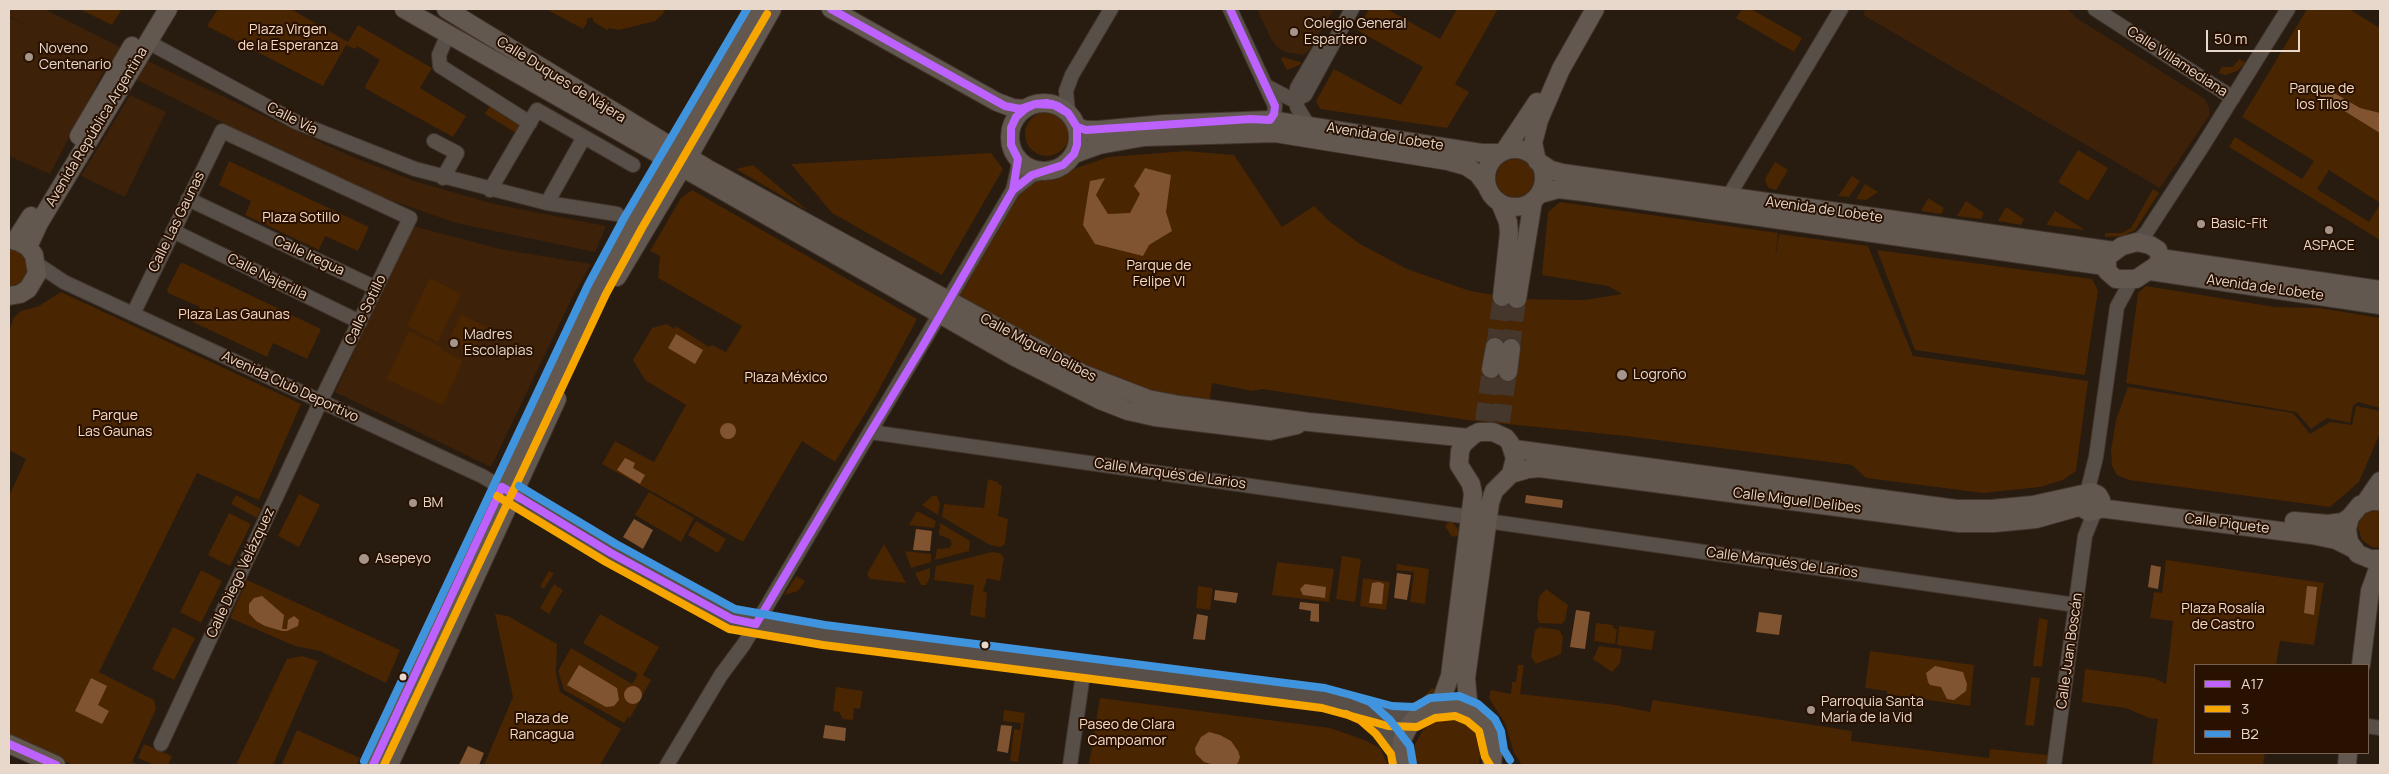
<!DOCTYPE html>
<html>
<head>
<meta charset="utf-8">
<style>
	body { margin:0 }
	#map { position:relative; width:2389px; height:774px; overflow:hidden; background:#281b10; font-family:Manrope,sans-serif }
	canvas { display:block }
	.frame { position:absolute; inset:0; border:10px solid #e8d7cb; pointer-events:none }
	.legend { position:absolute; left:2194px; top:664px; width:175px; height:90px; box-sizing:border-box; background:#281100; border:1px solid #756051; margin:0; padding:6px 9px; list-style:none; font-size:15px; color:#e8d7cb }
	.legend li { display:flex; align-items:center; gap:10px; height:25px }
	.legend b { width:25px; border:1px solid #756051 }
	.scale { position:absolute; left:2206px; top:30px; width:94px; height:22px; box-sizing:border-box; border:2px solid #e8d7cb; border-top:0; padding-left:6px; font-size:15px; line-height:18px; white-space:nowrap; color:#e8d7cb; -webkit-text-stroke:4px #281100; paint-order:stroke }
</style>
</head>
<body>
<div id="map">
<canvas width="2389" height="774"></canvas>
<div class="frame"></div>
<ul class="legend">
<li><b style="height:6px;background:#bd61ff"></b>A17</li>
<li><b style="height:6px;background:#f7a600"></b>3</li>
<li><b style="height:6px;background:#4094de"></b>B2</li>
</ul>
<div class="scale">50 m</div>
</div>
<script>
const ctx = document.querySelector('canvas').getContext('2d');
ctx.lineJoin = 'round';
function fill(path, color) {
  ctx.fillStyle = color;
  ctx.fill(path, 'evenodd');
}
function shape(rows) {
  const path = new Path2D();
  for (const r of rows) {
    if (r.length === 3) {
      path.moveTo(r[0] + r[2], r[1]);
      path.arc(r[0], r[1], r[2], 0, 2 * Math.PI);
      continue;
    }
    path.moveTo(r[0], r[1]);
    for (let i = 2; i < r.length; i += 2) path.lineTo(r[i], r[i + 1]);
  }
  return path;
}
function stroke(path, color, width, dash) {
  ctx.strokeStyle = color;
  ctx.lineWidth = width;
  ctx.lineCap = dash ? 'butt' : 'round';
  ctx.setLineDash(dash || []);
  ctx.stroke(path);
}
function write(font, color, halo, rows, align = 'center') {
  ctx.font = font + ' Manrope,sans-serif';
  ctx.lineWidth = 4;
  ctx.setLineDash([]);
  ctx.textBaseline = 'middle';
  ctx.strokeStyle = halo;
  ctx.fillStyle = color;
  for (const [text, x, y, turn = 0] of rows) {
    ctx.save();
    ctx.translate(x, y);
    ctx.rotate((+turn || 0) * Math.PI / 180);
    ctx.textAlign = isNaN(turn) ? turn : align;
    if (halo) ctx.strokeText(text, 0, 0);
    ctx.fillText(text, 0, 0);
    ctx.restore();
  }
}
fill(shape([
	[9,9,44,9,160,67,348,155,414,181,494,204,606,226,595,252,456,223,350,186,107,65,50,174,9,156,9,17,24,24,9,16],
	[1257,9,1334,9,1309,51,1303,55,1285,52,1278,48,1271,39],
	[1866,9,2067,9,2078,19,2205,99,2209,107,2209,116,2160,188,1863,15],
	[130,95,166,112,125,197,81,176],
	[413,226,500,249,591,264,571,300,491,467,335,392]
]), '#3d2108');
fill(shape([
	[79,9,122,9,112,25],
	[218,9,291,9,348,42,358,25,432,68,420,88,466,116,453,137,366,89,365,86,380,60,357,46,355,49,346,45,323,86,207,26],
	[546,9,666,9,662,15,655,21,619,30,609,28,607,30,594,22,592,17,587,19,587,23,583,29],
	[1369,9,1387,9,1440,39,1457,9,1498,9,1455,84,1469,92,1447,128,1320,109,1316,101,1334,69,1401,105,1423,67,1357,30],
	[1742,9,1751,9,1802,38,1794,52,1736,18],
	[2307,9,2349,9,2380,28,2380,203,2329,170,2317,189,2369,222,2380,204,2380,240,2229,147,2235,137,2302,179,2314,161,2242,117],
	[1283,57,1300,62,1302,64,1287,70,1281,59],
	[2239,59,2246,63,2237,71,2226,75,2218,73,2222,67,2233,67],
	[491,104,522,123,516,133,485,114],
	[1047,134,22],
	[2078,150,2108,168,2088,201,2058,182],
	[1186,151,1234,155,1282,227,1314,206,1329,221,1360,244,1407,269,1470,291,1517,299,1584,300,1622,294,1608,286,1542,275,1548,212,1560,202,1778,233,1775,261,1779,234,1868,246,1913,356,2088,381,2076,471,2063,480,2040,487,1983,493,1866,478,1852,465,1626,436,1467,420,1262,389,1253,391,1212,383,1209,407,1148,399,949,300,1013,190,1108,157],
	[991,153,1003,169,942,275,832,213,791,164],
	[1515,178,19],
	[229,161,369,227,358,251,325,236,319,250,245,215,251,201,219,185],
	[1775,162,1788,170,1776,190,1769,188,1765,182,1766,177],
	[753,165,808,211,736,169],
	[1852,176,1860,181,1849,197,1838,196],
	[1865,184,1878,192,1866,200,1856,199],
	[2153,189,2159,193,2135,230,2122,236,2105,237,2105,233,2122,233,2131,228],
	[692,190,917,319,874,399,835,462,802,441,743,542,602,464,615,441,654,462,686,405,645,380,633,360,652,328,667,324,674,329,676,326,709,347,712,345,726,352,742,326,658,278,660,256,650,251,681,198],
	[1928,198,1944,208,1941,214,1921,211],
	[1966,201,1984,213,1981,219,1957,216],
	[2006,207,2024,219,2021,225,1998,221],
	[2055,211,2085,230,2046,225],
	[9,249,20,251,24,255,27,261,28,273,21,283,9,286],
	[1877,250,2092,279,2098,291,2085,375,1915,350],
	[183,263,321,329,307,359,273,343,267,357,193,322,200,307,168,293,167,290,180,264],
	[430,278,461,294,438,342,407,326],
	[2146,286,2275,307,2320,308,2380,318,2380,408,2358,402,2353,406,2350,423,2327,418,2311,429,2296,412,2126,383,2138,293],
	[61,292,301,404,259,500,197,473,99,672,154,700,156,709,132,762,139,765,73,765,9,736,9,496,26,459,9,450,9,331,14,317,21,311,39,306],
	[461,314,486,327,473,351,449,339],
	[409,331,442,347,441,350,463,360,443,405,386,379],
	[2128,387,2293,413,2310,434,2330,422,2352,425,2356,406,2380,411,2380,433,2359,482,2330,507,2129,480,2117,475,2112,466,2111,451,2116,420],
	[988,479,998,482,998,484,1002,486,998,516,1008,519,1005,544,1001,547,990,545,942,517,944,504,984,508],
	[649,492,694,518,681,542,635,515],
	[299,494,320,505,299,547,278,536],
	[236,495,261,509,257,518,231,504],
	[932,496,937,496,940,504,938,515,922,505],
	[2380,510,2380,548,2372,547,2362,540,2358,528,2359,522,2366,513],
	[917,511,936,521,934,528,909,525],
	[229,513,251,524,230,566,208,555],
	[1451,520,1458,529,1461,535,1452,537,1445,526],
	[696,521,726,539,718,553,688,535],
	[940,523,970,541,969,551,935,560,937,549,949,548,952,544,950,539,939,535],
	[884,544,895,563,906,583,870,579,867,574],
	[905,551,931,554,931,562,911,568],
	[992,552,1000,553,1004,558,1000,581,987,578,983,591,987,593,985,618,970,615,974,585,934,580,936,566],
	[1342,556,1361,559,1355,602,1336,599],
	[2166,560,2324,583,2314,645,2280,641,2276,665,2195,665,2195,753,2265,753,2263,765,2152,765,2158,719,2149,718,2126,708,2082,702,2085,669,2154,678,2166,684,2173,621,2150,618,2154,592,2162,593],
	[1277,562,1334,569,1329,602,1272,595],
	[1397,564,1429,569,1425,604,1410,602,1414,572,1396,570],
	[930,568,930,577,926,585,921,585,915,573],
	[201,570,222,581,201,623,180,612],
	[549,571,554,573,544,589,540,586],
	[796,576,805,581,798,591,784,595],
	[1363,578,1390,582,1386,610,1360,606],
	[247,580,400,650,386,683,320,651,295,646,230,618],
	[554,584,563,590,549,614,540,608],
	[1198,586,1213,588,1210,610,1196,608],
	[1546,589,1568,605,1565,620,1562,624,1539,623,1537,616,1539,597],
	[495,614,508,616,557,644,556,673,560,692,621,729,600,765,484,765,513,697],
	[600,614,659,647,643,675,651,680,630,718,628,717,624,723,564,690,558,671,571,648,632,684,638,674,583,643],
	[2039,618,2048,620,2042,667,2033,666],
	[1596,623,1613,625,1613,628,1617,629,1615,644,1594,641],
	[1619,626,1655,631,1652,650,1617,645],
	[173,627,195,638,174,680,152,669],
	[1539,627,1559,630,1563,637,1561,654,1536,664,1531,657,1535,631],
	[1599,646,1622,649,1620,663,1612,672,1593,659],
	[1870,651,1974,665,1970,706,1887,694,1887,691,1865,688],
	[302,656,318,661,273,765,236,765,287,659],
	[1518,665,1524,665,1520,694,1616,705,1650,712,1653,700,1852,731,1851,741,1989,758,1990,749,2048,755,2046,765,1522,765,1514,753,1505,723,1489,698,1491,690,1511,694,1512,682,1516,682],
	[2031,677,2040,678,2034,726,2025,725],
	[836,687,863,691,860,709,854,708,853,720,843,719,839,712,833,711],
	[1432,688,1438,690,1421,707,1408,711,1408,704,1421,699],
	[1100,698,1330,728,1364,740,1380,748,1388,765,1089,764],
	[1004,710,1025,713,1018,762,1010,761,1014,729,1020,730,1021,723,1003,721],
	[1451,718,1465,723,1476,734,1481,748,1479,765,1417,765,1415,759,1415,744,1423,730,1435,721],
	[297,730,360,758,357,765,282,764],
	[144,744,172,756,168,765,154,765,138,758]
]), '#492502');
fill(shape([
	[2317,83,2360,108,2380,113,2380,133,2312,91],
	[1145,168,1171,175,1166,212,1172,231,1149,245,1143,256,1095,244,1083,225,1090,181,1105,178,1096,195,1108,214,1130,213,1140,194,1134,186],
	[676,334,703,350,695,364,668,348],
	[728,431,8],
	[625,458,635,463,633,468,645,475,640,484,617,470],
	[1526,495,1563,500,1562,508,1525,503],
	[634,519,653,530,643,549,623,537],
	[916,529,932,531,930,551,913,550],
	[2151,565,2161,567,2158,589,2148,587],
	[1397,573,1411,575,1407,600,1394,598],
	[1379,582,1384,584,1382,604,1369,603,1372,583],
	[1305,584,1326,587,1325,598,1303,595,1300,589],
	[2307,586,2317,587,2314,615,2304,613],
	[1215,590,1238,593,1236,603,1214,600],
	[262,596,284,615,282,629,287,629,288,620,294,616,299,620,298,626,287,631,282,631,265,626,256,621,249,613,249,604,254,598],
	[1300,602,1319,604,1319,622,1310,621,1311,611,1299,609],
	[1576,610,1590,612,1585,649,1570,647],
	[1759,612,1782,615,1779,635,1756,632],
	[1197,614,1208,616,1205,640,1193,639],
	[579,665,617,688,619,700,614,706,606,707,567,685],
	[1935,666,1963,672,1967,684,1966,691,1954,700,1947,699,1941,687,1930,685,1928,682,1926,673],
	[91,678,107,686,98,705,109,711,102,724,75,711],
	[633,695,9],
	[825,725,846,728,845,741,823,738],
	[1001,725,1012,726,1008,753,997,751],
	[1209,732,1220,735,1231,741,1238,751,1240,757,1238,763,1235,765,1214,765,1204,762,1196,754,1195,748,1201,737],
	[468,746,484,753,479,765,459,765]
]), '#815431');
stroke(shape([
	[1495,347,1502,297],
	[1511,348,1517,299],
	[1484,421,1491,369],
	[1501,422,1508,372]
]), '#45372c', 18, [18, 9]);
const minor = shape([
	[1230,9,1275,106,1274,114,1270,120],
	[2095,9,2233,98],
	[448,34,439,55,440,66,530,123],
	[148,42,296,122,415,169,547,203,617,214],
	[1266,86,1293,100,1305,95,1352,9],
	[1068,113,1066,91,1072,75,1111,9],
	[1308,125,1297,107,1297,88,1320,49],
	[434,141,457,153,443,178],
	[490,190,537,110,633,165],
	[1013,190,1032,175,1048,171],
	[1728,197,1841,9],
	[188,199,376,288],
	[547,203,584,137],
	[173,231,360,322],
	[2137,242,2146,233,2202,147,2288,9],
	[37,264,64,282,482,476,611,553,732,619,824,635,1324,698,1390,716,1416,717],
	[133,314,222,131,410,218,325,392,161,744],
	[870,432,1470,517],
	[2087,493,2096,457,2117,307,2131,281],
	[1487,521,2076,605],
	[1366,711,1383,727,1401,750],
	[2368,726,2380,728],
	[667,765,721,675,744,644,771,599,970,263,1013,190,1018,168,1018,159],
	[1070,765,1084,667],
	[2054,765,2085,536,2095,511]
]);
const major = shape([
	[404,9,1015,357,1100,400,1128,411,1155,417,1270,431,1297,425],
	[446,9,708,169,1083,374,1148,399,1179,405,1309,422,1469,438],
	[831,9,997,102,1013,108,1025,109],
	[1044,137,34],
	[1077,127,1086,130,1098,130,1164,124,1270,120,1481,153,1499,153],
	[79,136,132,46],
	[1515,178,29],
	[1505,150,1537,102],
	[1074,154,1099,145,1144,137,1275,133,1448,161,1466,166,1478,174,1486,185],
	[1537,161,1551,170,1562,173,2114,251],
	[1537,161,1533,143,1539,120,1561,69,1595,9],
	[1540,194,1558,189,1584,192,2105,266],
	[1501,205,1508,222,1509,233,1502,297],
	[15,241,31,216],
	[2137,242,2150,245,2158,250,2160,258,2157,265,2136,279,2116,279,2107,271,2107,257,2122,246,2137,242],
	[28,247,39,223,168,9],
	[2160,258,2380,290],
	[2150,271,2380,305],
	[617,277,682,168,772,9],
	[9,296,20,294,28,289,37,274,34,255,28,247,19,242],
	[1517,299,1533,201],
	[1491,369,1495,347],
	[1508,372,1511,348],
	[1514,449,1956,509,1991,509,2033,505,2092,492,2098,495,2101,500,2097,510,2089,512,2084,509,2081,503,2085,494],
	[1511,474,1528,469,1540,468,1959,523,1994,523,2036,519,2082,506],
	[2380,501,2371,501,2360,505,2350,517,2347,529,2349,542,2358,554,2370,559,2380,559],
	[2365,503,2380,481],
	[2099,508,2312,535,2336,540,2352,548],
	[2294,521,2328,524,2343,522,2350,517],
	[2361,665,2370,591,2380,563],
	[1432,708,1442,698,1450,676,1473,494,1471,484,1459,465,1460,451,1463,444,1473,435,1479,432,1493,432,1506,438,1510,443,1515,458,1511,474,1494,491,1490,503,1466,678,1468,701,1472,712],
	[9,744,56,765],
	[373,765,562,360,597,289,633,223,758,9],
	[389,765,557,399],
	[1403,765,1401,750,1402,740,1410,724,1416,717,1432,708,1448,705,1472,712,1487,725,1494,744,1492,765],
	[2347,765,2348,753]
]);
stroke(minor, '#41352c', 16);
stroke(major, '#41352c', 20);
stroke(minor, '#584f49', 14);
stroke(major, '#635850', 18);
stroke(shape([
	[831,9,1005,106,1020,109,1035,104,1055,105],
	[1047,103,1058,106,1068,113,1077,127,1077,145,1074,154,1063,165,1032,175,1013,190,1018,159,1011,145,1011,128,1016,117,1025,109,1035,104,1047,103],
	[1052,104,1068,113,1077,127,1086,130,1250,119,1270,120,1274,114,1275,106,1230,9],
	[922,347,1013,190],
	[922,347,1013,190],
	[859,451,771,599,756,624,859,451],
	[859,451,922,347],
	[859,451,922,347],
	[9,744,56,765],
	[373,765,502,487,611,553,732,619,756,624]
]), '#bd61ff', 8);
stroke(shape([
	[497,496,606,562,729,629,823,645,1322,708,1388,726,1417,727,1435,718,1455,716,1467,721,1479,731,1485,757,1490,765],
	[1346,714,1360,720,1376,734,1391,754,1393,765],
	[384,765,606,294,642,228,767,14]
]), '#f7a600', 8);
stroke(shape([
	[519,486,616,544,735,609,825,625,1325,688,1392,706,1414,707,1430,698,1459,696,1478,704,1495,719,1501,731,1504,750,1510,760],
	[1354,696,1370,702,1390,720,1410,746,1413,764],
	[364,761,588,285,624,218,747,9]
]), '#4094de', 8);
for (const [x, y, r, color] of [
	[1294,32,5,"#a5958a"],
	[29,57,5,"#a5958a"],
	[2201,224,5,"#a5958a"],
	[2329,230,5,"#a5958a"],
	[454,343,5,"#a5958a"],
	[1622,375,6,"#a5958a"],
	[413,503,5,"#a5958a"],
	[364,559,6,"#a5958a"],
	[985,645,4.5,"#e8d7cb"],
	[403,677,4.5,"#e8d7cb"],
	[1811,710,5,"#a5958a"]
]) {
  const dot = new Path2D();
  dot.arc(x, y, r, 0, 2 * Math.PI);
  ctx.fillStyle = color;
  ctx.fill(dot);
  stroke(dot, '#281100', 2);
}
write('14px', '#e8d7cb', '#281100', [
	["Colegio General",1304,24],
	["Espartero",1304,40],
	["Noveno",39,49],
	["Centenario",39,65],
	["Basic-Fit",2211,224],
	["ASPACE",2329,246,"center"],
	["Madres",464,335],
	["Escolapias",464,351],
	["Logroño",1633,375],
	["BM",423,503],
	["Asepeyo",375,559],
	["Parroquia Santa",1821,702],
	["María de la Vid",1821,718]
], 'left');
write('14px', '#f9dbc5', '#281100', [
	["Plaza Virgen",288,30],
	["de la Esperanza",288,46],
	["Parque de",2322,89],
	["los Tilos",2322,105],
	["Plaza Sotillo",301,218],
	["Parque de",1159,266],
	["Felipe VI",1159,282],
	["Plaza Las Gaunas",234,315],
	["Plaza México",786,378],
	["Parque",115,416],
	["Las Gaunas",115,432],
	["Plaza Rosalía",2223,609],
	["de Castro",2223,625],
	["Plaza de",542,719],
	["Rancagua",542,735],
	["Paseo de Clara",1127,725],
	["Campoamor",1127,741]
]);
write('14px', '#e8d7cb', '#281100', [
	["Calle Villamediana",2177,62,33],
	["Calle Duques de Nájera",561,80,32],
	["Calle Vía",292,119,27],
	["Avenida República Argentina",97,127,-59],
	["Avenida de Lobete",1385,137,9],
	["Avenida de Lobete",1824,210,8],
	["Calle Las Gaunas",177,222,-64],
	["Calle Iregua",309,256,25],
	["Calle Najerilla",267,277,26],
	["Avenida de Lobete",2265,288,8],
	["Calle Sotillo",366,310,-64],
	["Calle Miguel Delibes",1038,348,28],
	["Avenida Club Deportivo",290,387,25],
	["Calle Marqués de Larios",1170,474,8],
	["Calle Miguel Delibes",1797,501,7],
	["Calle Piquete",2227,524,7],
	["Calle Marqués de Larios",1782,563,8],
	["Calle Diego Velázquez",241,573,-65],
	["Calle Juan Boscán",2070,651,-82]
]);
</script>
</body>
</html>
